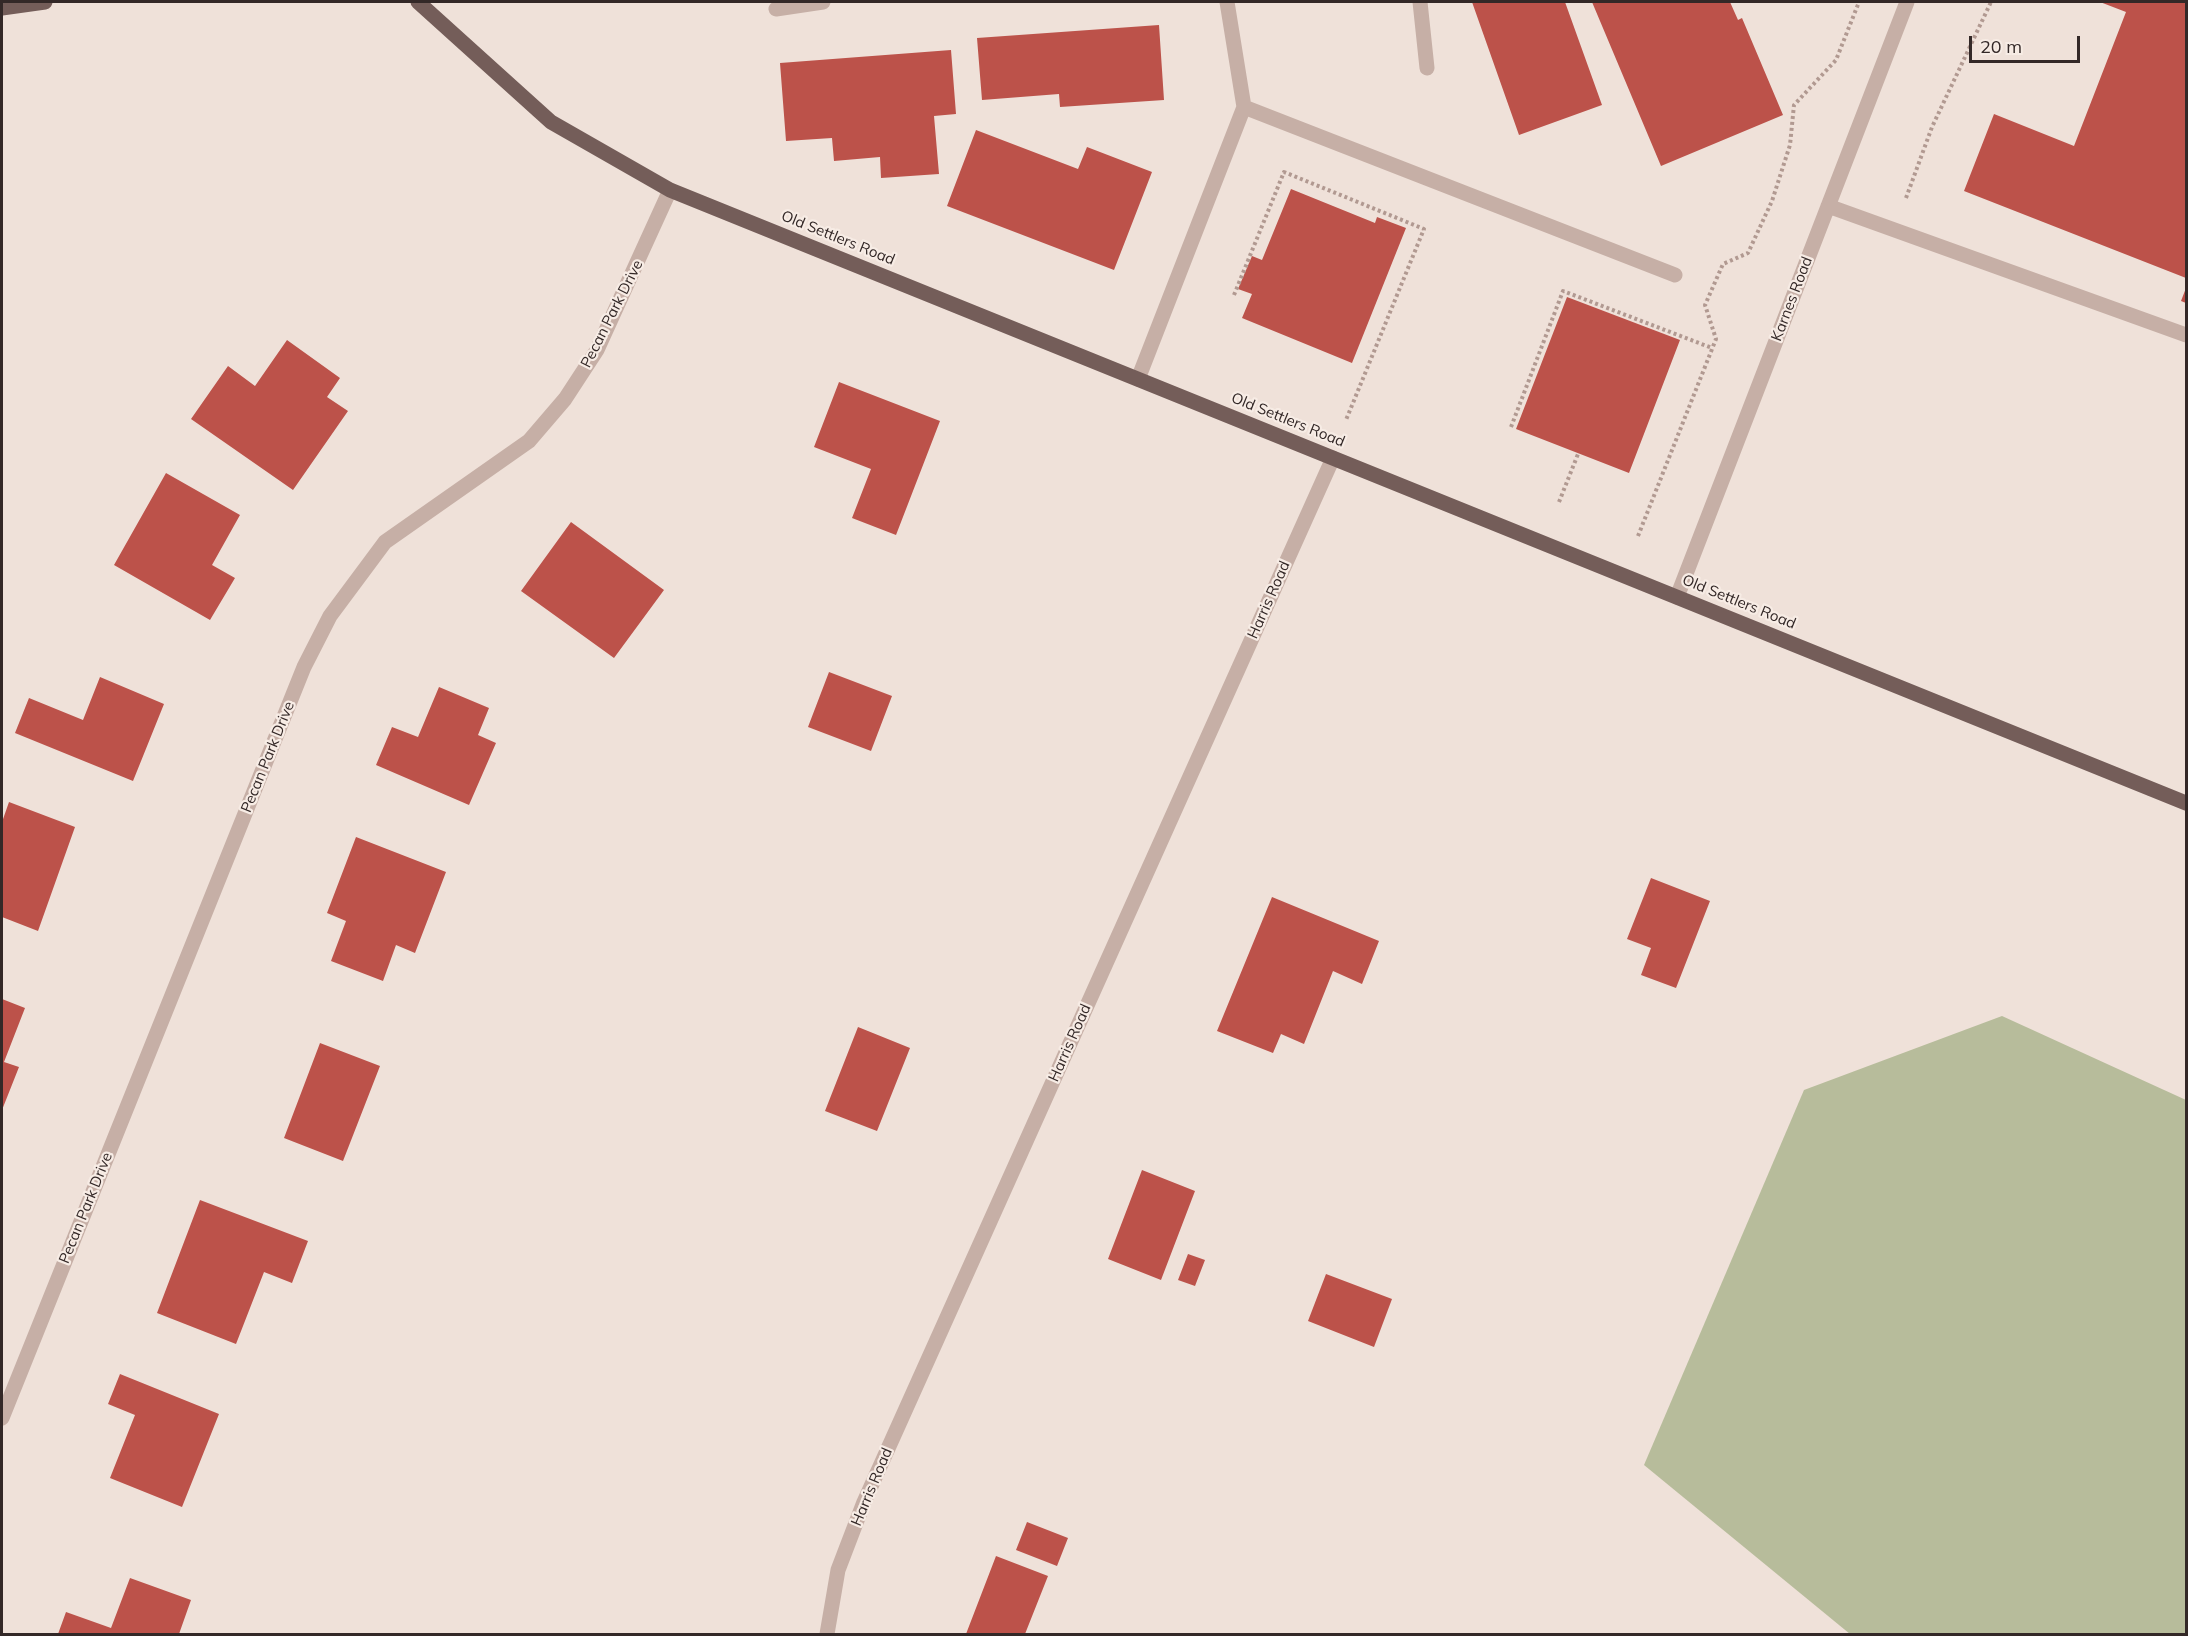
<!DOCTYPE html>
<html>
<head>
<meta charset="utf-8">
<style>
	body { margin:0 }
	#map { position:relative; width:2188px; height:1636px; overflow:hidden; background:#efe1d9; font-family:Mulish,sans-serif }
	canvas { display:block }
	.frame { position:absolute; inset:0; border:3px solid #332827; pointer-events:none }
	.scale { position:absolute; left:1969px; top:36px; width:111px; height:27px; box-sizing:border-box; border:3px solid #332827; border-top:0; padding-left:8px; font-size:18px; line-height:21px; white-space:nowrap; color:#332827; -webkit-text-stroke:4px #f7ece5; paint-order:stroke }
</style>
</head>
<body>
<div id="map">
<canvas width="2188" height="1636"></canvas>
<div class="frame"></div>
<div class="scale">20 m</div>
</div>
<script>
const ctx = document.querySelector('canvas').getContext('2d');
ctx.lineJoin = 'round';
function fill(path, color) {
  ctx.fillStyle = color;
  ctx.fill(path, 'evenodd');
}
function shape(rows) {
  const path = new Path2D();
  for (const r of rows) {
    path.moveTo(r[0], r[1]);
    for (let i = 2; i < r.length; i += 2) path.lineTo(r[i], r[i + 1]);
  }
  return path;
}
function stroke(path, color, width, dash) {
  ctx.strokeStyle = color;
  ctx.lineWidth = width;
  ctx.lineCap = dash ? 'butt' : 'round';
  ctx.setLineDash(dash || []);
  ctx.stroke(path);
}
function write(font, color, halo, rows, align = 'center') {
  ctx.font = font + ' Mulish,sans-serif';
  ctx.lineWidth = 4.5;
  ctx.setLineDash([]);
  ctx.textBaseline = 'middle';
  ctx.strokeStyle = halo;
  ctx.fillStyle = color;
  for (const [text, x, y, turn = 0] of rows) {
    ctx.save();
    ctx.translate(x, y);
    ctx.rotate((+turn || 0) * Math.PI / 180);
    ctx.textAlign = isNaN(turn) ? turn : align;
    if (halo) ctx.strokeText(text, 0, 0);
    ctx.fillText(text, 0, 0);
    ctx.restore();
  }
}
fill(shape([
	[2002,1016,2186,1100,2186,1634,1850,1634,1644,1465,1804,1090]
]), '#b7bc9b');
fill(shape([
	[1472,2,1565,2,1602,105,1519,135],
	[1592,2,1730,2,1738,20,1742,18,1783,115,1661,166],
	[2100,2,2186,2,2186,278,1964,191,1994,114,2074,146,2126,12],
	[1159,25,1164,100,1060,107,1059,94,982,100,977,38],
	[951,50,956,114,934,116,939,174,881,178,880,157,834,161,832,138,786,141,780,63],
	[976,130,1078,169,1087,147,1152,172,1114,270,947,206],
	[1291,189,1375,223,1377,217,1406,228,1352,363,1242,318,1252,294,1238,289,1252,256,1262,260],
	[2186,288,2186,303,2181,301],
	[1567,297,1680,340,1629,473,1516,429],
	[287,340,340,378,327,397,348,411,293,490,191,419,228,366,255,386],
	[839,382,940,421,896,535,852,518,871,469,814,447],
	[166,473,240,515,212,565,235,578,210,620,114,565],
	[571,522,664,590,614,658,521,591],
	[829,672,892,696,871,751,808,727],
	[100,677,164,704,133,781,15,733,29,698,83,720],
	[439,687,489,708,478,735,496,743,469,805,376,765,392,727,418,737],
	[9,802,75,827,38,931,2,917,2,822],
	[356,837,446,872,415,953,396,945,383,981,331,961,346,921,327,913],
	[1651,878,1710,901,1676,988,1641,975,1651,948,1627,939],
	[1272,897,1379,941,1362,984,1333,971,1304,1044,1281,1034,1273,1053,1217,1031],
	[2,999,25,1008,4,1062,19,1067,2,1110],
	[858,1027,910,1048,877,1131,825,1111],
	[320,1043,380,1066,343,1161,284,1138],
	[1142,1170,1195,1191,1161,1280,1108,1259],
	[200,1200,308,1241,292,1283,264,1272,236,1344,157,1313],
	[1188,1254,1205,1260,1195,1286,1178,1280],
	[1326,1274,1392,1299,1374,1347,1308,1321],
	[120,1374,219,1414,182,1507,110,1478,135,1415,108,1404],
	[1027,1522,1068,1538,1057,1566,1016,1550],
	[996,1556,1048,1576,1025,1634,966,1634],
	[130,1578,191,1600,179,1634,58,1634,66,1612,111,1628]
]), '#bc524a');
stroke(shape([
	[1906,198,1932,127,1991,2],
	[1234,295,1284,172,1424,229,1346,420],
	[1511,427,1563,291,1712,348],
	[1559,502,1578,454],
	[1638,536,1716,339,1705,305,1723,264,1748,253,1772,201,1790,145,1794,105,1836,60,1859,2]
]), '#b19991', 4, [3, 3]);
stroke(shape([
	[1420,2,1427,68],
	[776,9,823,2],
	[1244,107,1675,275],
	[1828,206,2186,335],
	[1138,379,1244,107,1227,2],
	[1677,597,1907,2],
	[2,1418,304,667,330,616,385,542,529,441,565,399,597,350,670,190],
	[827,1634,838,1570,864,1502,1333,458]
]), '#c6afa6', 15);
stroke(shape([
	[418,2,551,122,670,190,2186,803],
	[2,8,45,2]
]), '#745d59', 15);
write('15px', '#332827', '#f7ece5', [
	["Old Settlers Road",838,238,22],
	["Karnes Road",1792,299,-69],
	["Pecan Park Drive",612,314,-63],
	["Old Settlers Road",1288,420,22],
	["Harris Road",1269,600,-66],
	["Old Settlers Road",1739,602,22],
	["Pecan Park Drive",268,757,-68],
	["Harris Road",1070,1043,-66],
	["Pecan Park Drive",86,1208,-68],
	["Harris Road",872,1487,-67]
]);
</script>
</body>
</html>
